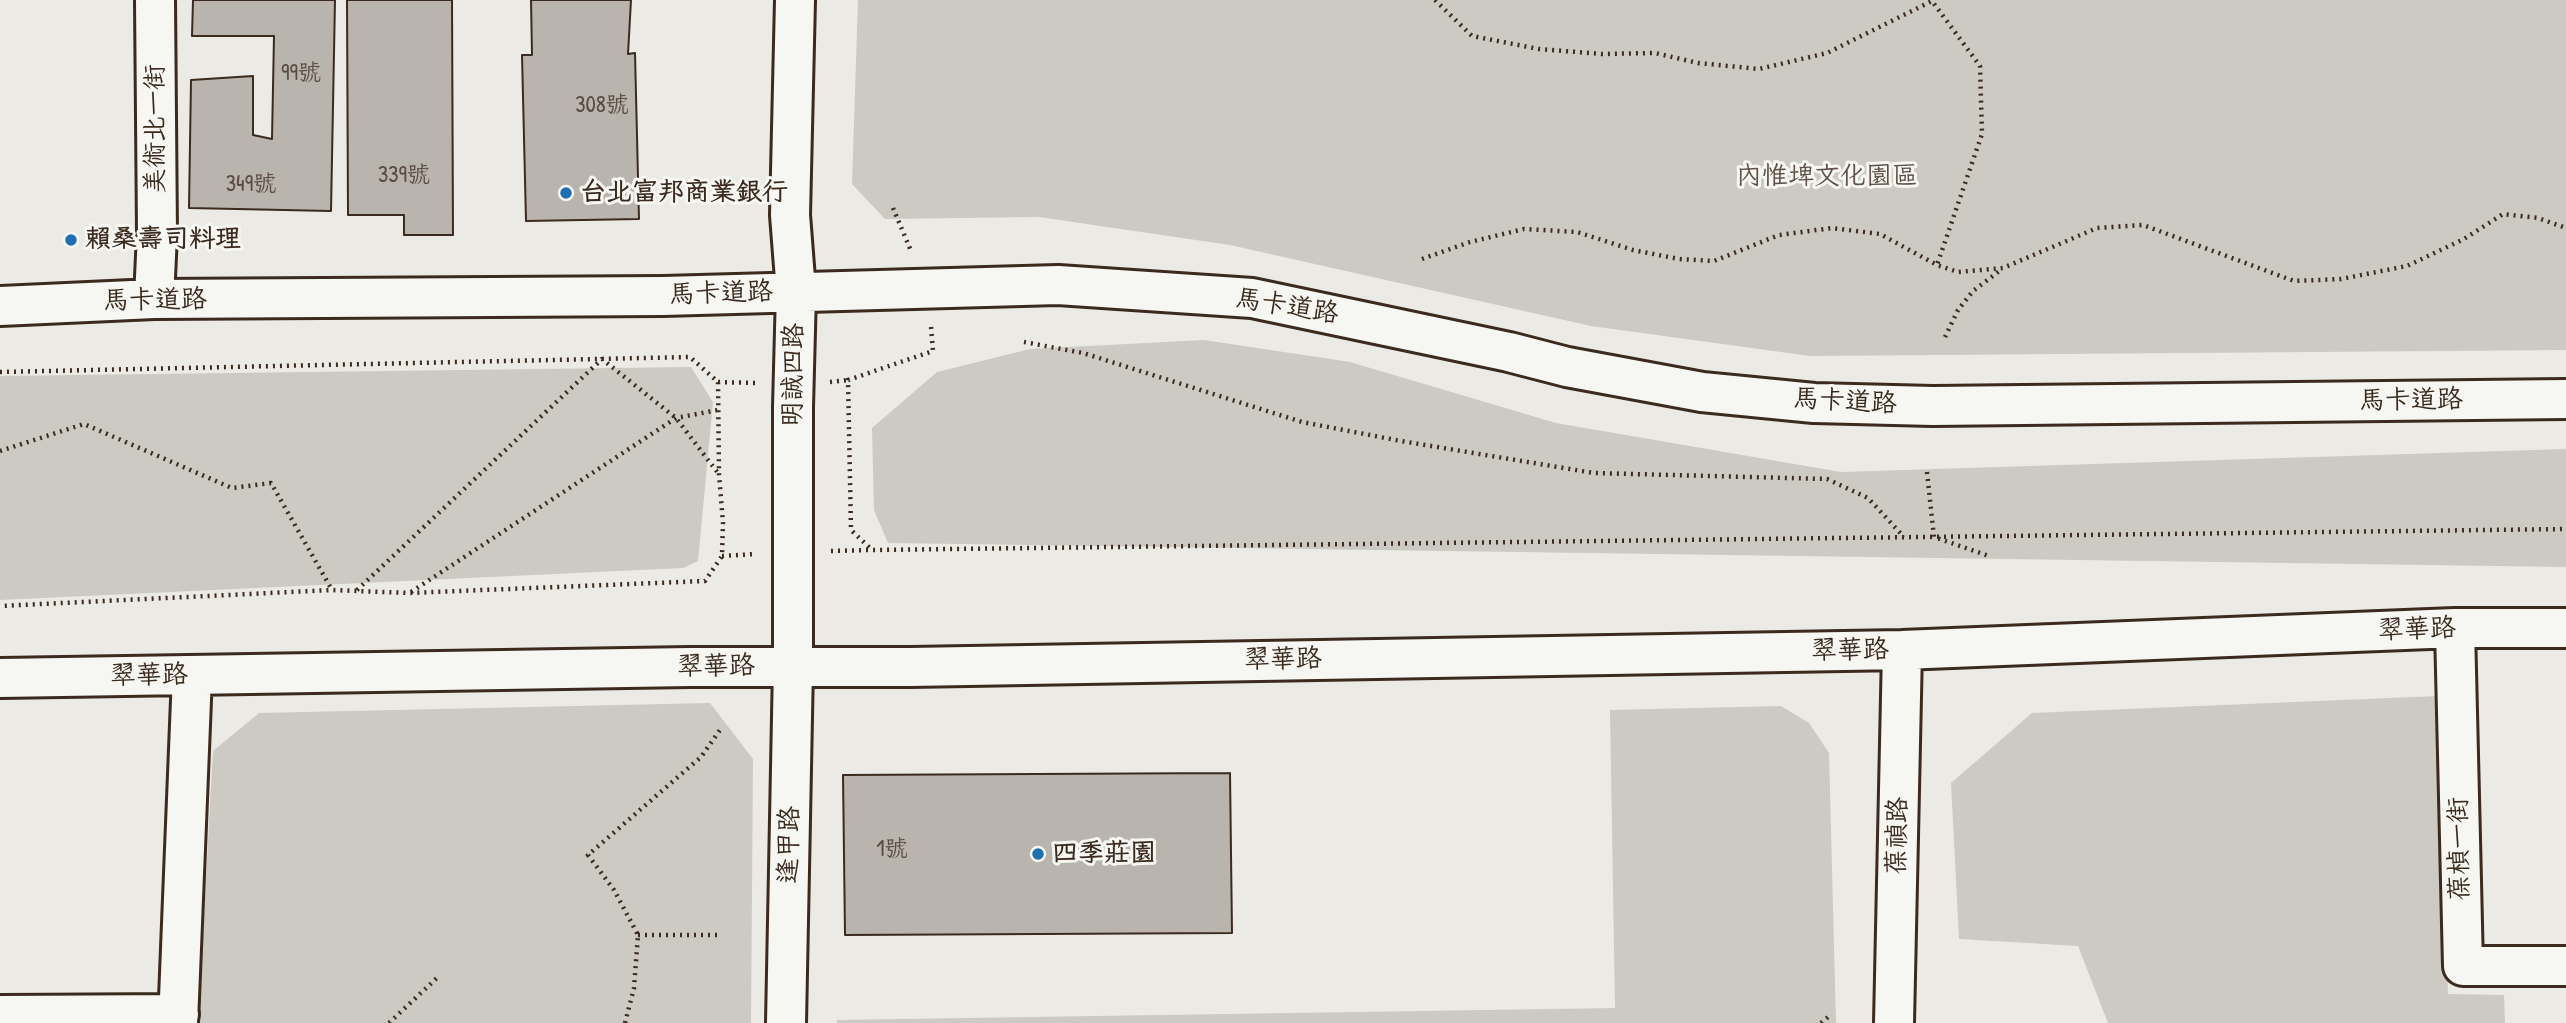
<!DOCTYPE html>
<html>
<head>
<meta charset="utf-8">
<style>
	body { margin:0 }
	canvas { display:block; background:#ebeae5 }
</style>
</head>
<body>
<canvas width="2566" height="1023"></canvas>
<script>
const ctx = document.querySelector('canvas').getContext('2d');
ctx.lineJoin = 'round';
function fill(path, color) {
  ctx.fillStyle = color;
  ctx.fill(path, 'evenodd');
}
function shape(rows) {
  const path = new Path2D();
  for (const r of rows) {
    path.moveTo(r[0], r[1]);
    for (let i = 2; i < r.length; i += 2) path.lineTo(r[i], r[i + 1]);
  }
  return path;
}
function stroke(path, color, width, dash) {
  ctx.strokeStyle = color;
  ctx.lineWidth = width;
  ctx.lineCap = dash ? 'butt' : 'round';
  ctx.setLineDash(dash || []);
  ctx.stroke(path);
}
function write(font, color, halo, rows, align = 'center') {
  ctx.font = font + ' "Patrick Hand","LXGW WenKai TC",sans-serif';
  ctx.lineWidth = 6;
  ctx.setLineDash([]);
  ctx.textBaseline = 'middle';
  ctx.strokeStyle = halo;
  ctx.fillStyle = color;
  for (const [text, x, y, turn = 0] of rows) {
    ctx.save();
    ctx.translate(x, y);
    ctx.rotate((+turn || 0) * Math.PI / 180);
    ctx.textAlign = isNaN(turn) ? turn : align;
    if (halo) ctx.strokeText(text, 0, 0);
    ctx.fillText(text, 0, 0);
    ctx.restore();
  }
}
fill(shape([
	[858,0,2566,0,2566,350,1810,356,1591,326,1230,245,1039,217,885,219,852,184],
	[1204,340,1350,362,1556,423,1841,472,2566,449,2566,567,888,543,874,510,872,428,937,372,1030,349],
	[691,367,713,402,698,561,683,568,0,600,0,376],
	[2438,696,2448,994,2504,995,2505,1023,2108,1023,2078,946,1959,939,1951,783,2032,713],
	[710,703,753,759,751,1023,198,1023,213,751,259,713],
	[1781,706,1809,723,1829,753,1836,1023,837,1023,837,1020,1615,1008,1610,710]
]), '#cdcac4');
const building = shape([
	[193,0,335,0,331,211,189,208,191,80,253,76,253,135,272,139,274,36,192,36,193,0],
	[347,0,452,0,453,235,404,235,404,215,348,215,347,0],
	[531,0,631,0,628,54,635,53,639,219,526,221,522,55,532,55,531,0],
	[1230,773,1232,933,845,935,843,775,1230,773]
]);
fill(building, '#bab4ae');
stroke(building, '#3b2a1e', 2);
const minor = shape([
	[154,299,157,234,155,0],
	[0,306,154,299,663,296,1058,285,1252,298,1509,352,1567,367,1702,392,1814,403,1933,406,2566,399],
	[2455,628,2463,966,2566,966],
	[0,678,690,667,910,667,1902,650,2455,628,2566,628],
	[0,1015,179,1014],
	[178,1023,192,675],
	[786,1023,793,666,793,407,796,292,790,215,795,0],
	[1894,1023,1902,650]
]);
stroke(minor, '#3b2a1e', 44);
stroke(shape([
	[1435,0,1472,36,1539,49,1602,54,1655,53,1698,63,1759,69,1827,53,1932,1,1980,66,1982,134,1937,265],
	[893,208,911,251],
	[1422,259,1470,242,1524,229,1577,232,1633,250,1679,259,1714,261,1779,235,1832,228,1880,234,1937,265,1958,272,2003,268,2097,228,2143,225,2294,281,2341,279,2407,266,2464,239,2503,214,2538,218,2566,228],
	[931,327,933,351,848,380,851,530,872,550,2566,529],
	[1945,337,1958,310,1973,291,2002,269],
	[1024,342,1083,353,1302,422,1401,441,1594,473,1827,479,1868,498,1904,537],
	[0,372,690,357,718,382,719,474,723,523,722,556,705,581,409,593,332,590,0,606],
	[718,382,755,383],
	[830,382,848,380],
	[0,451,84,424,232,488,271,483,332,590],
	[1927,472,1934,537,1989,556],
	[831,551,871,550],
	[722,556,756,554],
	[357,590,602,359,676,418,718,473],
	[411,592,676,418,718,410],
	[638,935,719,935],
	[389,1023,439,976],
	[625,1023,634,988,638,935,614,890,588,855,701,757,720,730],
	[1821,1023,1828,1017]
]), '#3b2a1e', 4.5, [2, 5]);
stroke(minor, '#f6f6f2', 38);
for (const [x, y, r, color] of [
	[566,193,7,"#1f6fb2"],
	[71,240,7,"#1f6fb2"],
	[1038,854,7,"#1f6fb2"]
]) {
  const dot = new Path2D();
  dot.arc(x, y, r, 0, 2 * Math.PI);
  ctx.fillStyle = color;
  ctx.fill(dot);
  stroke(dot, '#f6f6f2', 2.5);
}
write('23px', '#5b4c42', null, [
	["99號",301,74],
	["308號",602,106],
	["339號",404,176],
	["349號",251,185],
	["1號",892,850]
]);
write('26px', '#3b2a1e', '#f6f6f2', [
	["美術北一街",156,129,-90],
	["馬卡道路",721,294,-2],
	["馬卡道路",155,301,-1],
	["馬卡道路",1287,307,9],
	["明誠四路",794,375,-89],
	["馬卡道路",2411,401,-1],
	["馬卡道路",1845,402,3],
	["翠華路",2417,630,-2],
	["翠華路",1850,651,-1],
	["翠華路",1283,660,-1],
	["翠華路",716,667,-1],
	["翠華路",149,676,-1],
	["葆禎路",1898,836,-89],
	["逢甲路",790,845,-89],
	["葆楨一街",2460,849,-91]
]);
write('26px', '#605248', '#f6f6f2', [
	["內惟埤文化園區",1827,177]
]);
write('bold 26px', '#3b2a1e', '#f6f6f2', [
	["台北富邦商業銀行",580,193],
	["賴桑壽司料理",85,240],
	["四季莊園",1052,854]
], 'left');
</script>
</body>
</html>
